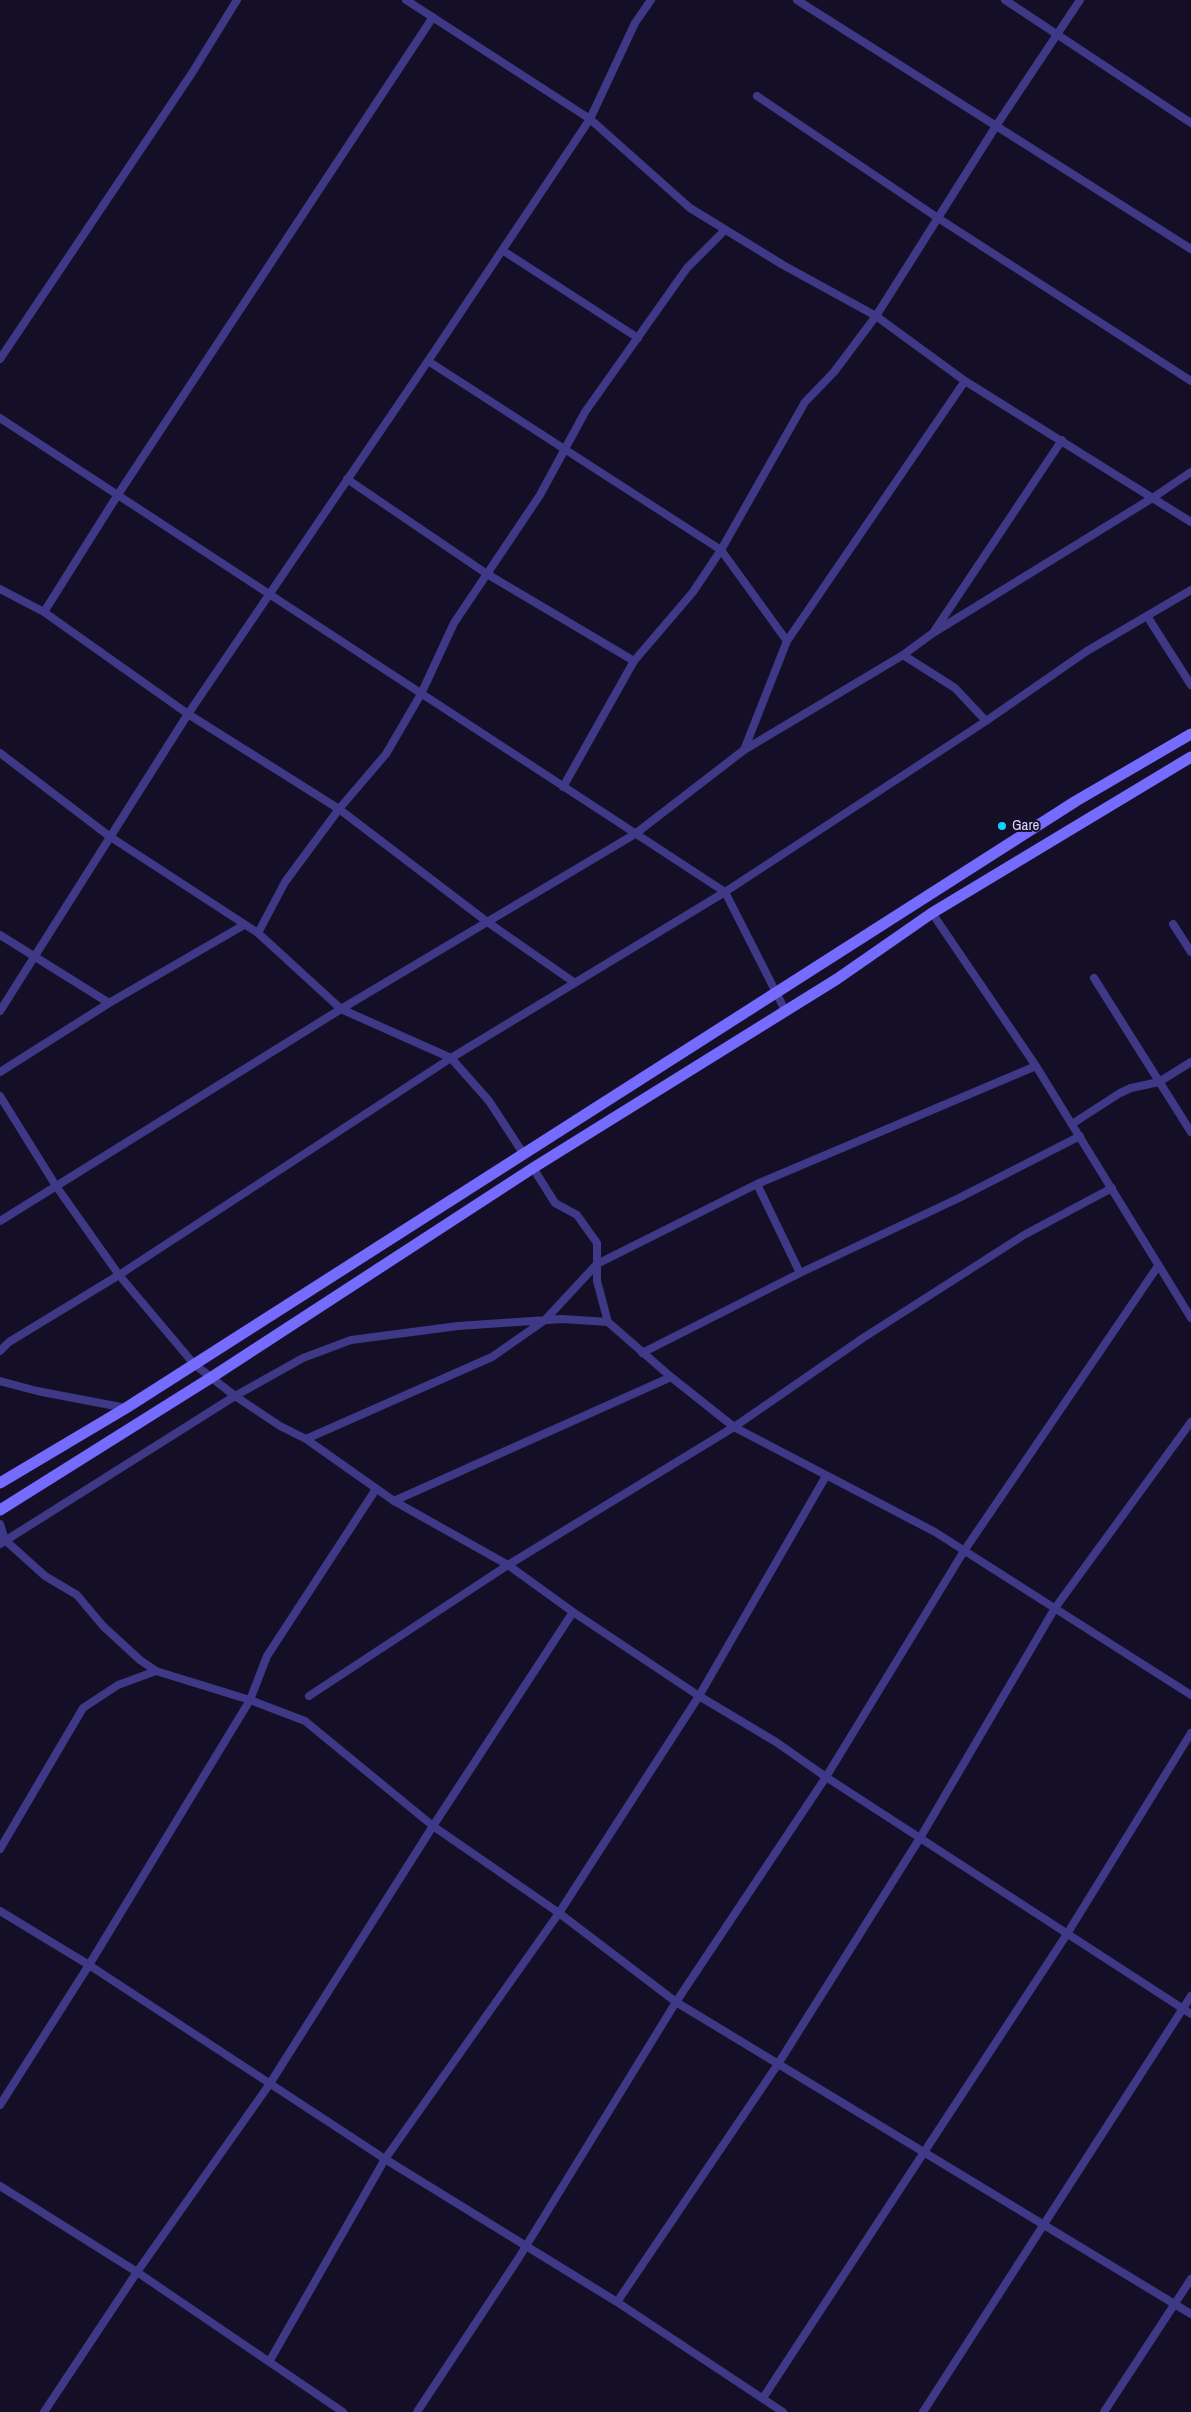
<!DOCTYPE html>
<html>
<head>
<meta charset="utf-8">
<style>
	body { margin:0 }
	canvas { display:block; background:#140e26 }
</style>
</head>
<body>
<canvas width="1191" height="2412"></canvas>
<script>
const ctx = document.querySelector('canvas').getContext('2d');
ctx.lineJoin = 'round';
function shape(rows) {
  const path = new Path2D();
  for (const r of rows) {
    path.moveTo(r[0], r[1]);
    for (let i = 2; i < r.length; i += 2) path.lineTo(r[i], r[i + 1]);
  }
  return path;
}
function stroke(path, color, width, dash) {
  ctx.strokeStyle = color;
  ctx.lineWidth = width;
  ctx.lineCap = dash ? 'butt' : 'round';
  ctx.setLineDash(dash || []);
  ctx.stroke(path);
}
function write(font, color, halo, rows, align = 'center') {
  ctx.font = font + ' "Archivo Narrow",sans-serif';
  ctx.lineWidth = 4;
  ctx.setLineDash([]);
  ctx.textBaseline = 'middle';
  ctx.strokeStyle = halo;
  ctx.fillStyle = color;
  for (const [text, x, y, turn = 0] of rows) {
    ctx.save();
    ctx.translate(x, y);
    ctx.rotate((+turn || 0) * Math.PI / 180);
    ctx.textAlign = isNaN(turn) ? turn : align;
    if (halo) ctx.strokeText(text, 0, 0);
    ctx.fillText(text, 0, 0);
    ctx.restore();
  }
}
stroke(shape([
	[406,0,590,119,690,208,783,265,876,316,965,381,1191,522],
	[797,0,1191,249],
	[1005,0,1191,123],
	[757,96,938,218,1191,381],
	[502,250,638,338],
	[0,359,192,73,237,0],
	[428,361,721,550,787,641],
	[0,418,725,892,786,1012],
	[347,479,487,574,634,661],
	[0,589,44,612,188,714,339,809,486,921,575,983],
	[44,612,117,496,433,17],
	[1147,616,1191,685],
	[935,630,1062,440],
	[903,655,955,688,986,721],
	[744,750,787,641,965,381],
	[0,753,109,836,258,933,341,1009,451,1058,489,1101,523,1153],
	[563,787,634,661,693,592,721,550,805,402,834,372,876,316,996,126,1080,0],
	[932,913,1036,1066,1191,1318],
	[1173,924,1191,952],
	[258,933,285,882,339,809,386,754,421,694,454,623,540,495,585,412,687,268,725,230],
	[0,935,109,1003],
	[1094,978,1191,1132],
	[0,1011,188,714,428,361,590,119,635,23,651,0],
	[0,1072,109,1003,244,925],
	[0,1096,56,1186,119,1275,194,1364,235,1396,280,1426,306,1439,394,1501,508,1565,573,1612,699,1696,776,1742,826,1777,1191,2014],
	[1072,1124,1120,1093,1131,1088,1159,1082,1191,1062],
	[533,1168,555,1203,577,1215,597,1243,597,1281,608,1322,671,1377,734,1427,935,1532,1191,1695],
	[757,1184,800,1273],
	[0,1221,341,1009,635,834,744,750,903,655,933,633,1154,497,1191,472],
	[0,1351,9,1342,119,1275,451,1058,725,892,986,721,1087,651,1191,590],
	[642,1353,800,1273,959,1198,1080,1136],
	[0,1381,37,1391,126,1408],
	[306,1439,492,1357,545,1320,597,1264,757,1184,1036,1066],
	[394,1501,671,1377],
	[0,1524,5,1540,45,1576,77,1595,103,1626,140,1660,156,1671,250,1700,305,1721,433,1826,559,1913,676,2002,1191,2314],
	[0,1544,235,1396,303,1358,351,1340,458,1326,562,1319,608,1322],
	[309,1696,508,1565,734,1427,863,1338,1024,1235,1112,1188],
	[0,1849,83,1708,118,1685,156,1671],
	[0,1911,89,1965,385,2159,617,2302,783,2412],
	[0,2105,89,1965,250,1700,267,1656,376,1489],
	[0,2186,137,2272,343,2412],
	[617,2302,778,2064,920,1838,1055,1608,1191,1422],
	[269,2362,385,2159,559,1913,699,1696,826,1476],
	[763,2398,1067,1934,1191,1733],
	[44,2412,137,2272,269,2085,433,1826,573,1612],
	[417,2412,518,2259,676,2002,826,1777,964,1551,1158,1266],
	[923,2412,1191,1996],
	[1104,2412,1191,2279]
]), '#3f3887', 8);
stroke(shape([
	[0,1483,126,1408,1076,801,1191,734],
	[0,1510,212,1377,533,1168,837,979,932,913,1191,757]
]), '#766bff', 11);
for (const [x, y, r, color] of [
	[1002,826,5,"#00d7ff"]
]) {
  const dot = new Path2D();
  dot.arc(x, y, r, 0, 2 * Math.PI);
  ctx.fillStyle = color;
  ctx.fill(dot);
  stroke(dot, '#140e26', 2);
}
write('15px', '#dbd4ff', '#140e26', [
	["Gare",1012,826]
], 'left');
</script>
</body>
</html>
